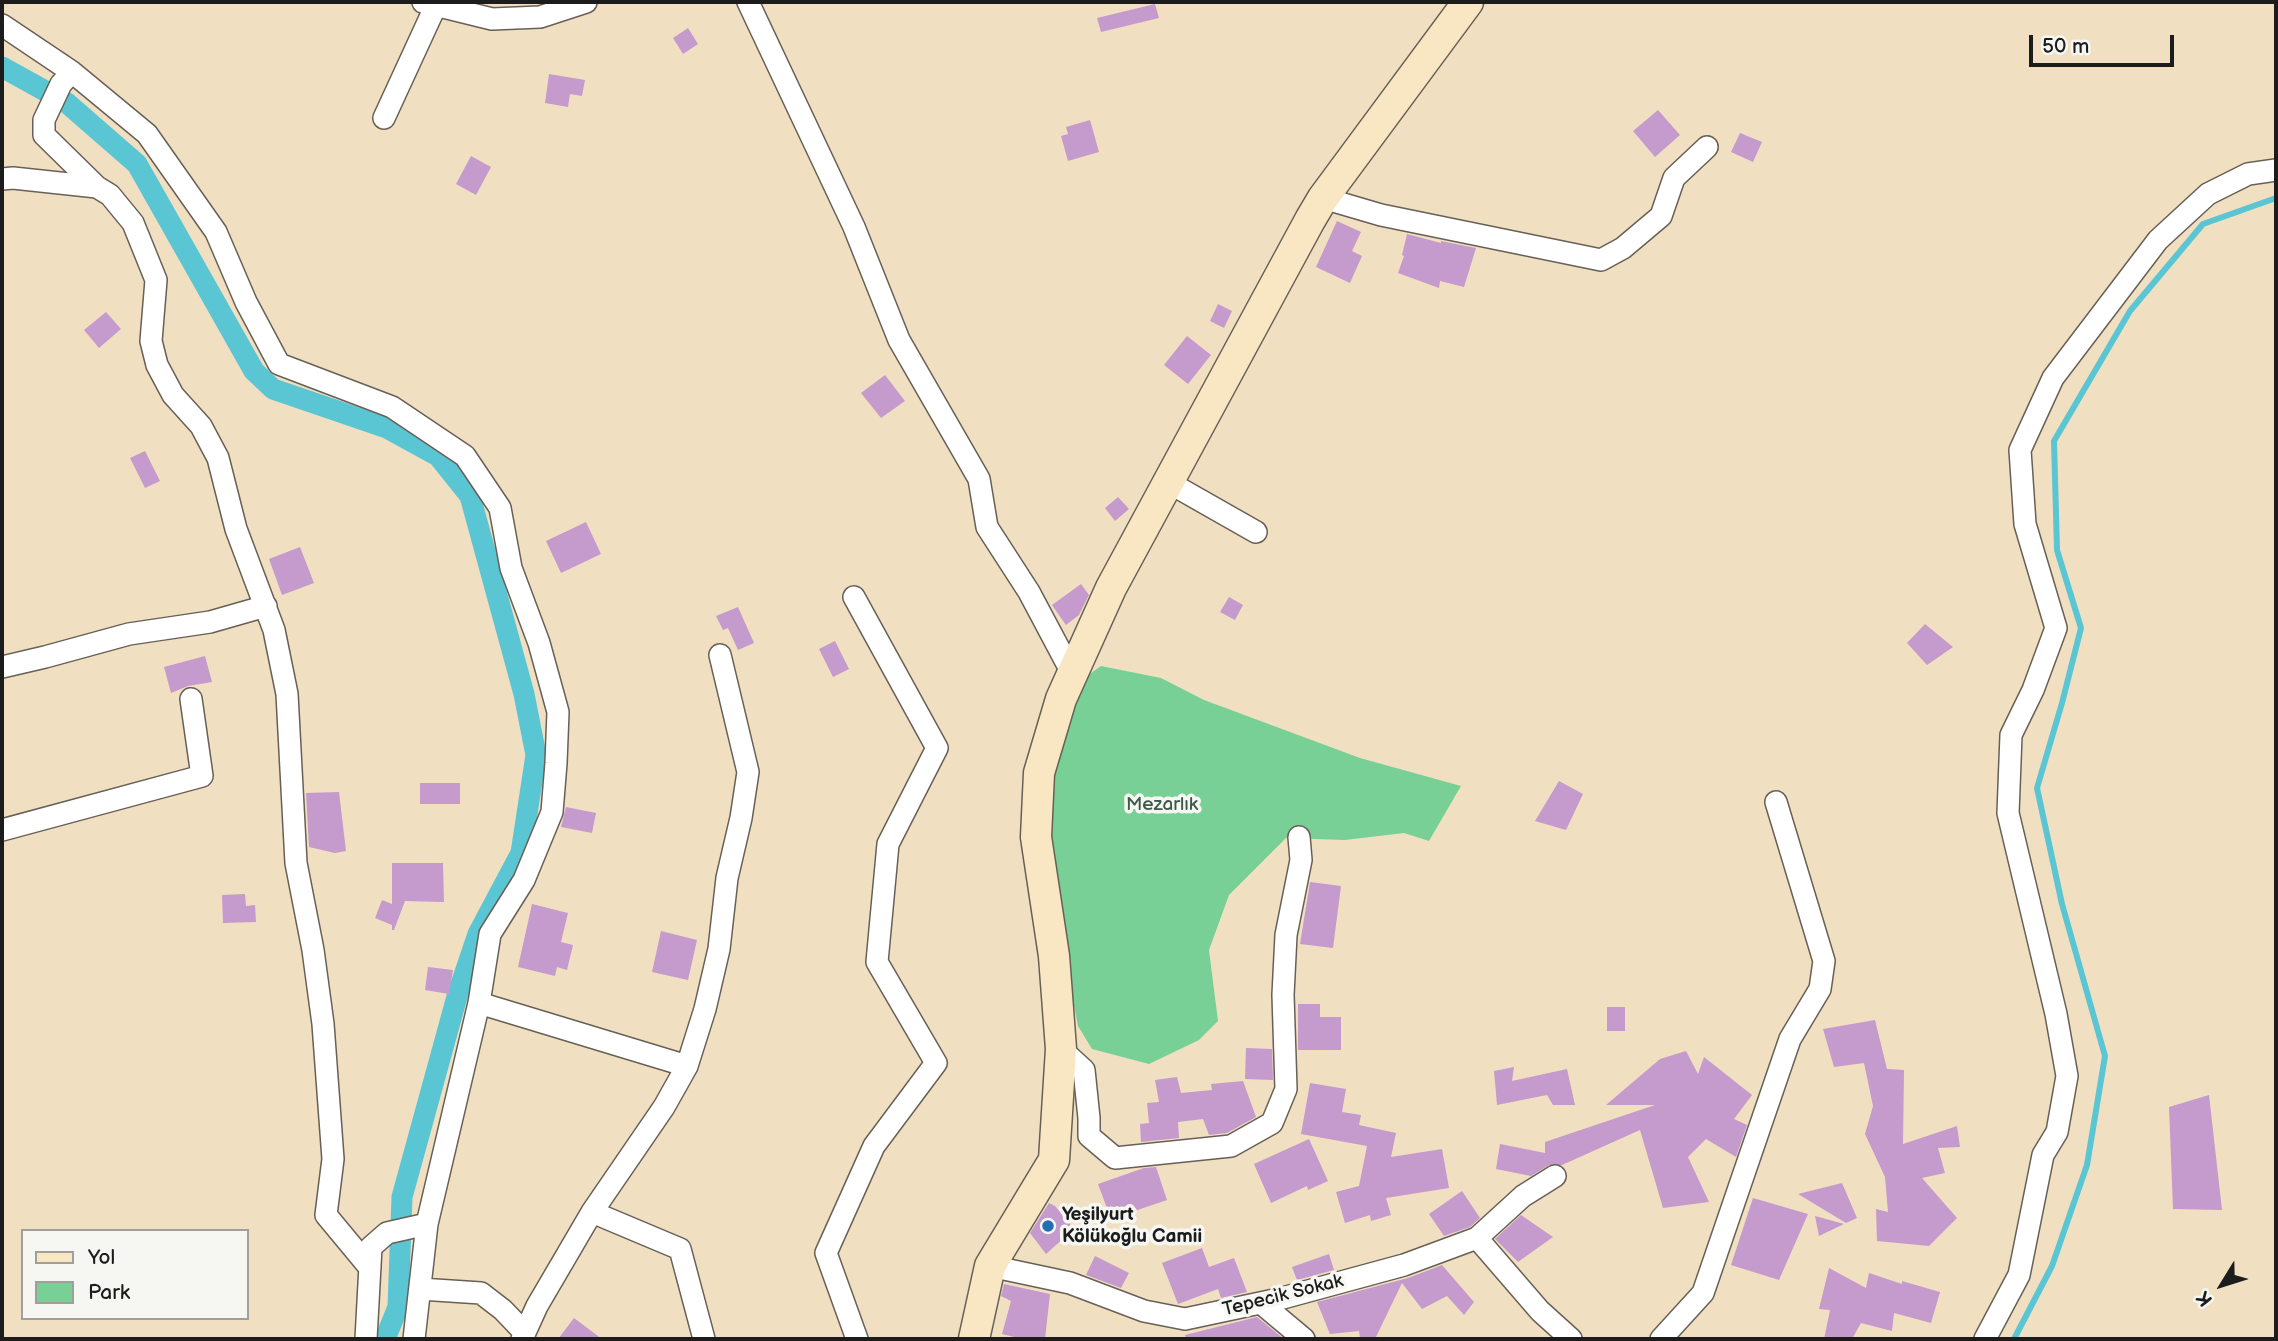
<!DOCTYPE html>
<html>
<head>
<meta charset="utf-8">
<style>
	body { margin:0 }
	#map { position:relative; width:2278px; height:1341px; overflow:hidden; background:#f1dfc2; font-family:"Balsamiq Sans",sans-serif }
	canvas { display:block }
	.frame { position:absolute; inset:0; border:4px solid #1c1c1c; pointer-events:none }
	.legend { position:absolute; left:21px; top:1229px; width:228px; height:91px; box-sizing:border-box; background:#f6f6f2; border:2px solid #9f9f9c; margin:0; padding:9px 12px; list-style:none; font-size:21px; color:#1c1c1c }
	.legend li { display:flex; align-items:center; gap:14px; height:35px }
	.legend b { width:35px; border:2px solid #9f9f9c }
	.north { position:absolute; left:2187px; top:1250px; width:70px; height:70px; -webkit-text-stroke:5px #f6f6f2; paint-order:stroke; rotate:232deg; font-size:19px; font-weight:700; line-height:28px; text-align:center; color:#1c1c1c }
	.north::after { content:''; display:block; margin:auto; width:24px; height:32px; background:#1c1c1c; clip-path:polygon(50% 0,100% 100%,50% 72%,0 100%) }
	.scale { position:absolute; left:2029px; top:35px; width:145px; height:32px; box-sizing:border-box; border:4px solid #1c1c1c; border-top:0; padding-left:9px; font-size:21px; line-height:24px; white-space:nowrap; color:#1c1c1c; -webkit-text-stroke:5px #f6f6f2; paint-order:stroke }
</style>
</head>
<body>
<div id="map">
<canvas width="2278" height="1341"></canvas>
<div class="frame"></div>
<ul class="legend">
<li><b style="height:9px;background:#f9e7c3"></b>Yol</li>
<li><b style="height:19px;background:#78d096"></b>Park</li>
</ul>
<div class="north">K</div>
<div class="scale">50 m</div>
</div>
<script>
const ctx = document.querySelector('canvas').getContext('2d');
ctx.lineJoin = 'round';
function fill(path, color) {
  ctx.fillStyle = color;
  ctx.fill(path, 'evenodd');
}
function shape(rows) {
  const path = new Path2D();
  for (const r of rows) {
    path.moveTo(r[0], r[1]);
    for (let i = 2; i < r.length; i += 2) path.lineTo(r[i], r[i + 1]);
  }
  return path;
}
function stroke(path, color, width, dash) {
  ctx.strokeStyle = color;
  ctx.lineWidth = width;
  ctx.lineCap = dash ? 'butt' : 'round';
  ctx.setLineDash(dash || []);
  ctx.stroke(path);
}
function write(font, color, halo, rows, align = 'center') {
  ctx.font = font + ' "Balsamiq Sans",sans-serif';
  ctx.lineWidth = 7;
  ctx.setLineDash([]);
  ctx.textBaseline = 'middle';
  ctx.strokeStyle = halo;
  ctx.fillStyle = color;
  for (const [text, x, y, turn = 0] of rows) {
    ctx.save();
    ctx.translate(x, y);
    ctx.rotate((+turn || 0) * Math.PI / 180);
    ctx.textAlign = isNaN(turn) ? turn : align;
    if (halo) ctx.strokeText(text, 0, 0);
    ctx.fillText(text, 0, 0);
    ctx.restore();
  }
}
fill(shape([
	[1101,666,1161,678,1204,700,1360,758,1461,786,1429,841,1404,833,1345,840,1286,838,1229,895,1209,950,1218,1021,1199,1040,1149,1064,1092,1049,1078,1026,1049,878,1051,792,1071,703,1084,678]
]), '#78d096');
stroke(shape([
	[2014,1339,2052,1266,2087,1165,2105,1056,2062,904,2037,788,2062,703,2081,628,2057,550,2054,441,2130,311,2203,224,2276,198]
]), '#5ac6d3', 6);
stroke(shape([
	[2,67,67,103,137,164,254,371,273,389,387,428,438,456,470,496,524,694,536,755,521,853,478,934,458,993,402,1197,398,1307,385,1339]
]), '#5ac6d3', 21);
fill(shape([
	[1155,4,1159,18,1101,32,1097,18],
	[688,28,698,44,683,54,673,38],
	[549,74,585,80,582,96,570,94,568,107,545,103],
	[1658,110,1680,135,1655,157,1633,131],
	[1090,120,1099,152,1068,161,1061,136,1068,134,1066,127],
	[1740,133,1762,142,1753,162,1731,152],
	[471,156,491,167,476,195,456,184],
	[1337,221,1361,232,1352,251,1362,256,1350,283,1316,267],
	[1407,234,1441,243,1441,241,1476,248,1464,287,1440,281,1439,288,1398,273,1404,256,1402,255],
	[1218,304,1232,311,1224,328,1210,321],
	[106,312,121,329,99,348,84,330],
	[1187,336,1211,355,1188,384,1164,365],
	[885,375,905,401,881,418,861,393],
	[145,451,160,481,145,488,130,458],
	[1118,497,1129,509,1115,521,1105,508],
	[586,522,601,554,561,573,546,541],
	[300,547,314,583,282,595,269,559],
	[1081,584,1089,595,1079,615,1066,625,1052,605],
	[1229,597,1243,605,1235,620,1220,612],
	[738,607,754,643,738,650,728,628,723,630,716,616],
	[1925,624,1953,647,1927,665,1907,643],
	[835,641,849,669,833,677,819,649],
	[205,656,212,682,188,686,171,693,164,667],
	[1559,781,1583,794,1566,830,1535,821],
	[420,783,460,783,460,804,420,804],
	[339,792,346,851,335,853,309,847,306,793],
	[566,807,596,813,592,833,561,827],
	[392,863,443,863,444,902,405,901,394,930,392,930,392,925,375,918,382,900,392,904],
	[1310,882,1341,886,1333,948,1300,944],
	[245,894,246,906,255,905,256,922,223,923,222,895],
	[532,904,568,913,561,942,573,945,567,970,557,967,555,976,518,967],
	[661,931,697,940,688,980,652,972],
	[428,967,453,970,449,994,425,990],
	[1298,1004,1320,1004,1320,1017,1341,1017,1341,1050,1298,1050],
	[1607,1007,1625,1007,1625,1031,1607,1031],
	[1875,1020,1887,1069,1904,1070,1903,1144,1957,1126,1960,1147,1938,1148,1945,1173,1922,1178,1957,1218,1929,1246,1877,1241,1876,1209,1888,1212,1885,1177,1865,1134,1873,1106,1864,1063,1834,1067,1823,1029],
	[1246,1048,1272,1049,1273,1080,1245,1079],
	[1686,1051,1698,1074,1704,1057,1752,1095,1734,1119,1747,1125,1736,1157,1706,1139,1688,1157,1709,1202,1663,1208,1640,1130,1562,1165,1549,1165,1531,1176,1496,1169,1500,1144,1545,1153,1545,1142,1655,1105,1606,1105,1660,1059],
	[1514,1067,1512,1081,1567,1069,1575,1105,1553,1105,1547,1095,1497,1105,1494,1071],
	[1177,1077,1181,1093,1212,1090,1211,1084,1243,1081,1256,1117,1227,1133,1209,1135,1203,1119,1178,1122,1179,1138,1141,1142,1140,1124,1149,1123,1147,1103,1159,1102,1155,1080],
	[1310,1083,1346,1089,1342,1112,1361,1115,1359,1125,1396,1133,1391,1157,1442,1149,1449,1188,1386,1198,1391,1215,1371,1221,1370,1215,1345,1223,1336,1192,1359,1186,1367,1146,1301,1134],
	[2209,1095,2222,1210,2173,1209,2169,1107],
	[1309,1139,1328,1181,1308,1190,1307,1186,1271,1203,1254,1164],
	[1156,1167,1167,1200,1111,1219,1098,1184,1144,1168],
	[1842,1183,1857,1218,1846,1223,1798,1194],
	[1462,1191,1480,1218,1470,1227,1444,1236,1429,1214],
	[1753,1198,1808,1214,1779,1280,1731,1265],
	[1049,1203,1055,1206,1074,1229,1046,1254,1030,1233],
	[1521,1215,1553,1237,1518,1262,1495,1239],
	[1815,1216,1844,1224,1819,1236],
	[1202,1248,1209,1267,1234,1258,1247,1292,1221,1298,1218,1289,1178,1304,1162,1263],
	[1329,1254,1334,1270,1297,1280,1292,1267],
	[1095,1256,1129,1273,1121,1288,1086,1275],
	[1442,1265,1474,1302,1464,1315,1447,1296,1422,1309,1402,1283,1375,1339,1360,1339,1359,1331,1330,1334,1317,1302,1408,1278],
	[1829,1268,1866,1288,1869,1273,1902,1284,1902,1281,1940,1292,1931,1323,1894,1313,1892,1331,1861,1323,1852,1339,1824,1339,1830,1310,1819,1309],
	[1004,1284,1050,1294,1045,1339,1022,1339,1002,1334,1011,1301,1001,1296],
	[1257,1317,1284,1339,1186,1339,1185,1335],
	[574,1318,602,1339,558,1339]
]), '#c59acc');
const minor = shape([
	[423,2,492,19,540,17,586,2],
	[748,2,854,227,899,340,979,479,987,527,1029,592,1072,673],
	[2,25,72,72,147,134,216,232,246,302,279,364,392,407,465,456,500,508,511,568,539,643,558,712,556,763,552,812,524,880,490,934,479,1003,427,1224,414,1339],
	[72,72,61,84,44,120,44,135,97,187,110,195,133,223,156,280,151,341,157,365,173,395,201,426,218,458,236,529,274,630,287,694,296,863,313,950,323,1024,333,1159,326,1215,370,1268],
	[384,118,436,5],
	[2,179,13,178,97,187],
	[1323,198,1381,215,1601,260,1623,248,1661,216,1674,178,1707,147],
	[1168,482,1256,532],
	[854,597,937,748,888,844,877,962,936,1063,874,1146,826,1253,857,1339],
	[2,667,45,657,129,634,210,622,266,606],
	[2,830,202,776,191,699],
	[479,1003,687,1066],
	[1061,1049,1084,1070,1089,1118,1089,1136,1115,1158,1231,1146,1272,1123,1286,1089,1283,995,1286,935,1301,860,1299,837],
	[592,1212,680,1249,704,1339],
	[1477,1238,1540,1311,1571,1339],
	[990,1266,1070,1283,1144,1311,1185,1319,1279,1299,1404,1265,1477,1238,1523,1196,1555,1176],
	[420,1289,481,1293,503,1310,525,1333],
	[1261,1303,1304,1339],
	[366,1339,371,1247,387,1233,427,1224],
	[522,1339,537,1306,592,1212,664,1107,687,1066,705,1009,719,949,727,878,741,818,748,772,720,655],
	[1661,1339,1703,1293,1790,1039,1820,989,1824,961,1776,802],
	[1985,1339,2019,1275,2043,1155,2057,1132,2067,1076,2056,1014,2008,813,2011,735,2033,690,2056,628,2025,524,2020,450,2053,378,2158,240,2208,194,2248,174,2276,170]
]);
const secondary = shape([
	[974,1339,990,1266,1054,1160,1061,1049,1054,956,1036,837,1039,773,1061,699,1111,588,1310,220,1323,198,1468,2]
]);
stroke(minor, '#676056', 24);
stroke(secondary, '#676056', 33);
stroke(minor, '#fff', 21);
stroke(secondary, '#f9e7c3', 30);
for (const [x, y, r, color] of [
	[1048,1226,7,"#1f6fb2"]
]) {
  const dot = new Path2D();
  dot.arc(x, y, r, 0, 2 * Math.PI);
  ctx.fillStyle = color;
  ctx.fill(dot);
  stroke(dot, '#f6f6f2', 2.5);
}
write('19px', '#3c5b47', '#f6f6f2', [
	["Mezarlık",1162,805]
]);
write('bold 19px', '#1c1c1c', '#f6f6f2', [
	["Yeşilyurt",1062,1215],
	["Kölükoğlu Camii",1062,1237]
], 'left');
write('19px', '#1c1c1c', '#f6f6f2', [
	["Tepecik Sokak",1283,1296,-14]
]);
</script>
</body>
</html>
